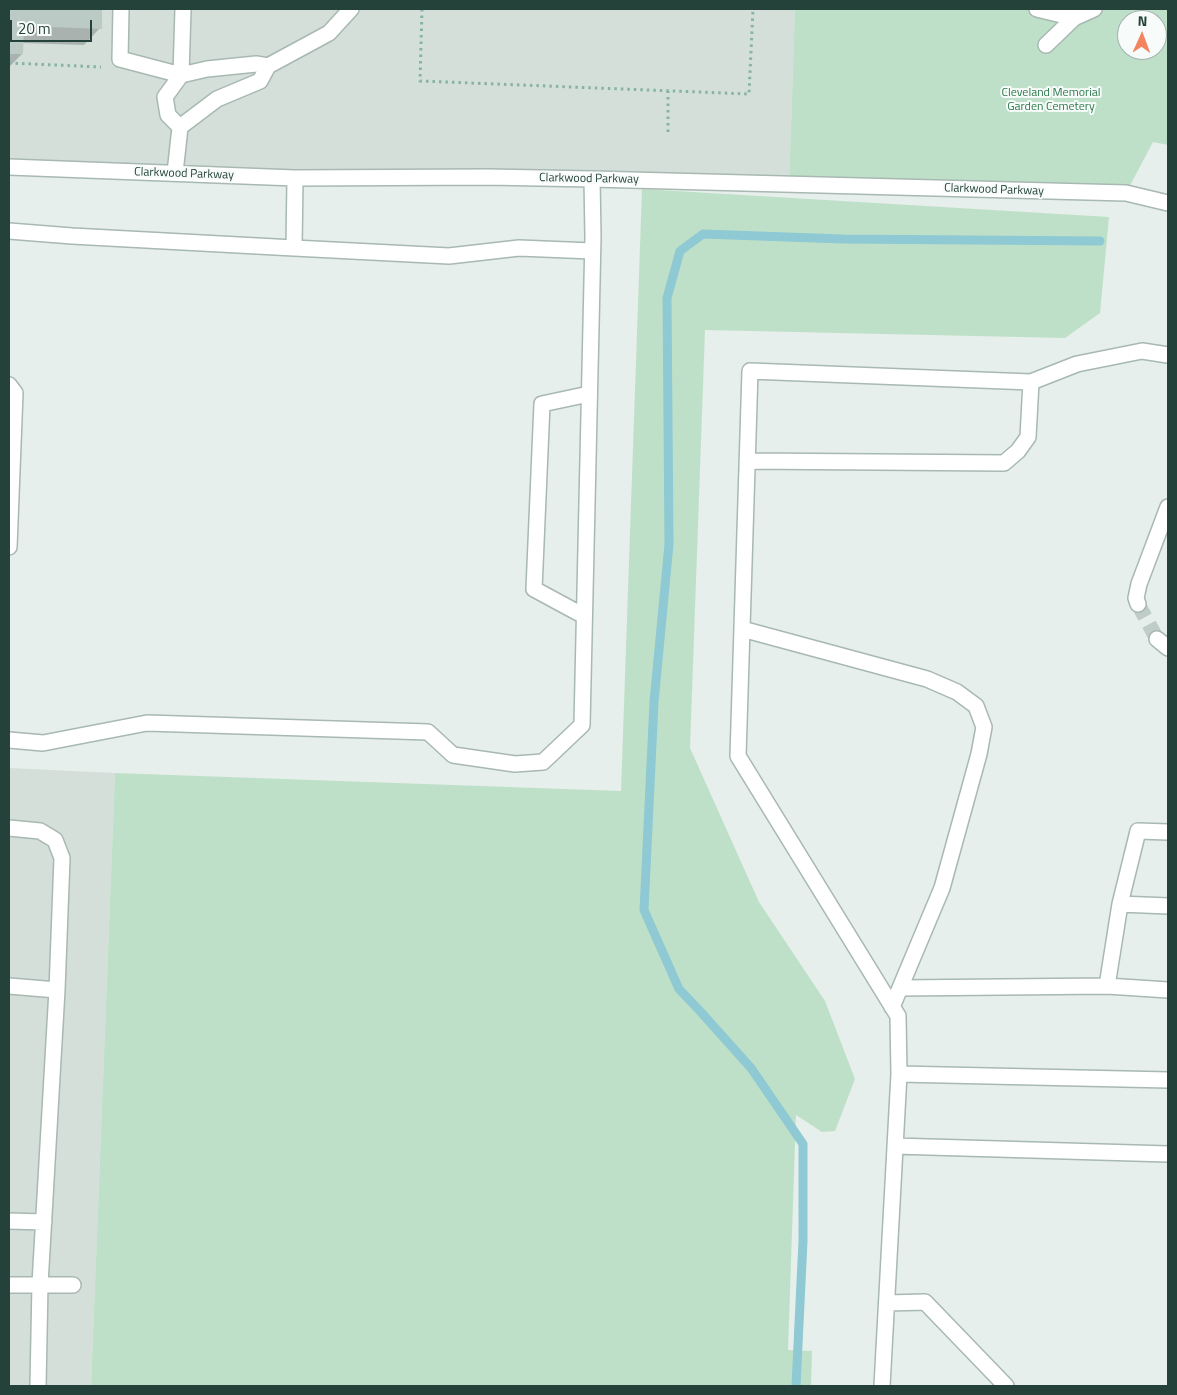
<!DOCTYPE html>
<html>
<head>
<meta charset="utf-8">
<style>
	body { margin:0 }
	#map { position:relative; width:1177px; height:1395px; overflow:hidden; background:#e6efeb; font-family:"Titillium Web",sans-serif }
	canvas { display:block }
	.frame { position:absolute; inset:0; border:10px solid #24423a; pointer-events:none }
	.north { position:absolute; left:1117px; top:10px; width:50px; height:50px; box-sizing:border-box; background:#f7fbf9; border:1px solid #a3b1ad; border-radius:50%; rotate:2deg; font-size:14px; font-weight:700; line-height:20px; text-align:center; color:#24423a }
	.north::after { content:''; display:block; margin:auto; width:18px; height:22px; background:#f4845f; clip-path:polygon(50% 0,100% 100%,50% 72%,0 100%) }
	.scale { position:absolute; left:10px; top:20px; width:82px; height:22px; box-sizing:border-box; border:2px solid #24423a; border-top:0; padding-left:6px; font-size:15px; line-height:18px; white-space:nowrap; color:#24423a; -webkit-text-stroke:4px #f7fbf9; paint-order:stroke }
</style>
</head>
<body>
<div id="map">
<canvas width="1177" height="1395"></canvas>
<div class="frame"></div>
<div class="north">N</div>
<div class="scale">20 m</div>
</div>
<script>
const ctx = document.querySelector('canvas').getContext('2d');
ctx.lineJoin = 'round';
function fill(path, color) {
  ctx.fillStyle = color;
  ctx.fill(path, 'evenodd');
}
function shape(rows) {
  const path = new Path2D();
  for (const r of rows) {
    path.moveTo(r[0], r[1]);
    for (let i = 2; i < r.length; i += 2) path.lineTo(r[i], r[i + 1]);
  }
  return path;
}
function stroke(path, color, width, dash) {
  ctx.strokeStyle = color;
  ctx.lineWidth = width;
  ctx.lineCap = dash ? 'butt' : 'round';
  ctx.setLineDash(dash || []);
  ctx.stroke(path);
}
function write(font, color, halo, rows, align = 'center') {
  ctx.font = font + ' "Titillium Web",sans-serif';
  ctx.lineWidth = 4;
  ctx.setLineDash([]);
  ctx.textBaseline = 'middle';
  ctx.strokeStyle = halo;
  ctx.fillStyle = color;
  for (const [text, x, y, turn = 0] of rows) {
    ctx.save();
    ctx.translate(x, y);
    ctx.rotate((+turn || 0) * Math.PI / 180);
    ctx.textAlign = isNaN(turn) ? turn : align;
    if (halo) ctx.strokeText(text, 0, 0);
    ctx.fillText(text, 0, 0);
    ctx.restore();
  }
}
fill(shape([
	[9,9,795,9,789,184,9,167],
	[9,768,115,773,91,1386,9,1386]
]), '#d4dfda');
fill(shape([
	[795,9,1168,9,1168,145,1153,142,1126,193,789,184],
	[1127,20,1157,20,1157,50,1127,50],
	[642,189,1109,217,1100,313,1065,338,705,330,690,748,759,902,825,1001,855,1079,835,1131,822,1132,796,1115,788,1350,812,1351,811,1386,91,1386,115,773,621,791]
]), '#bfe0c8');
fill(shape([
	[9,9,101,9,100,28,84,45,22,43,22,54,9,67]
]), '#0003');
stroke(shape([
	[796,1386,803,1241,803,1144,751,1068,699,1010,679,989,644,910,654,702,669,544,667,298,680,251,703,234,842,239,1100,241]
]), '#8ec9d4', 9);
fill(shape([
	[9,9,102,9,102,29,24,26,23,54,9,54]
]), '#bbcac4');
stroke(shape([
	[1138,604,1157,639]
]), '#bfccc8', 15, [15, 8]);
const minor = shape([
	[121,9,120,59,181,75,183,9],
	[1037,9,1074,18],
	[1046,45,1074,18,1094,9],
	[268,66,329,33,351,9],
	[9,167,295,178,488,177,592,179,1126,193,1168,203],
	[175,173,180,127,217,99,260,81,268,66,256,64,207,69,181,75,165,97,168,115,180,127],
	[9,231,72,236,294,248,295,178],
	[294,248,449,256,519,248,592,251],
	[9,385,15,393,9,547],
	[748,461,1004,463,1018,451,1028,437,1031,382],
	[1138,604,1136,598,1139,584,1168,507],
	[584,616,534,589,542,404,589,394],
	[742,629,927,679,957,692,976,706,984,727,979,754,942,888,892,1007],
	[1157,639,1168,648],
	[9,740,43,743,147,723,428,732,453,755,515,764,543,762,582,725,593,237,592,179],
	[9,828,40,831,55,840,62,858,57,990,40,1284,38,1386],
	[1120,904,1138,831,1168,832],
	[1168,906,1120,904,1107,986,1168,990],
	[9,986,57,990],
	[900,988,1107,986],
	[899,1074,1168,1080],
	[895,1146,1168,1154],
	[9,1221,44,1222],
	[9,1285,73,1285],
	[887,1303,925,1302,1006,1386],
	[882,1386,899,1074,898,1016,738,756,750,371,1031,382,1077,364,1142,351,1168,355]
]);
stroke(minor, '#a8b8b2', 18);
stroke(shape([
	[422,9,420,81,749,94,753,9],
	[9,63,101,67],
	[668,132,668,91]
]), '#86b3a5', 3, [2.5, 4]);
stroke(minor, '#fff', 15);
write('12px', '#2d7a4b', '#f7fbf9', [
	["Cleveland Memorial",1051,93],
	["Garden Cemetery",1051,107]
]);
write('12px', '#24423a', '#f7fbf9', [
	["Clarkwood Parkway",184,174,2],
	["Clarkwood Parkway",589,179,1],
	["Clarkwood Parkway",994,190,2]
]);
</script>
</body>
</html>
